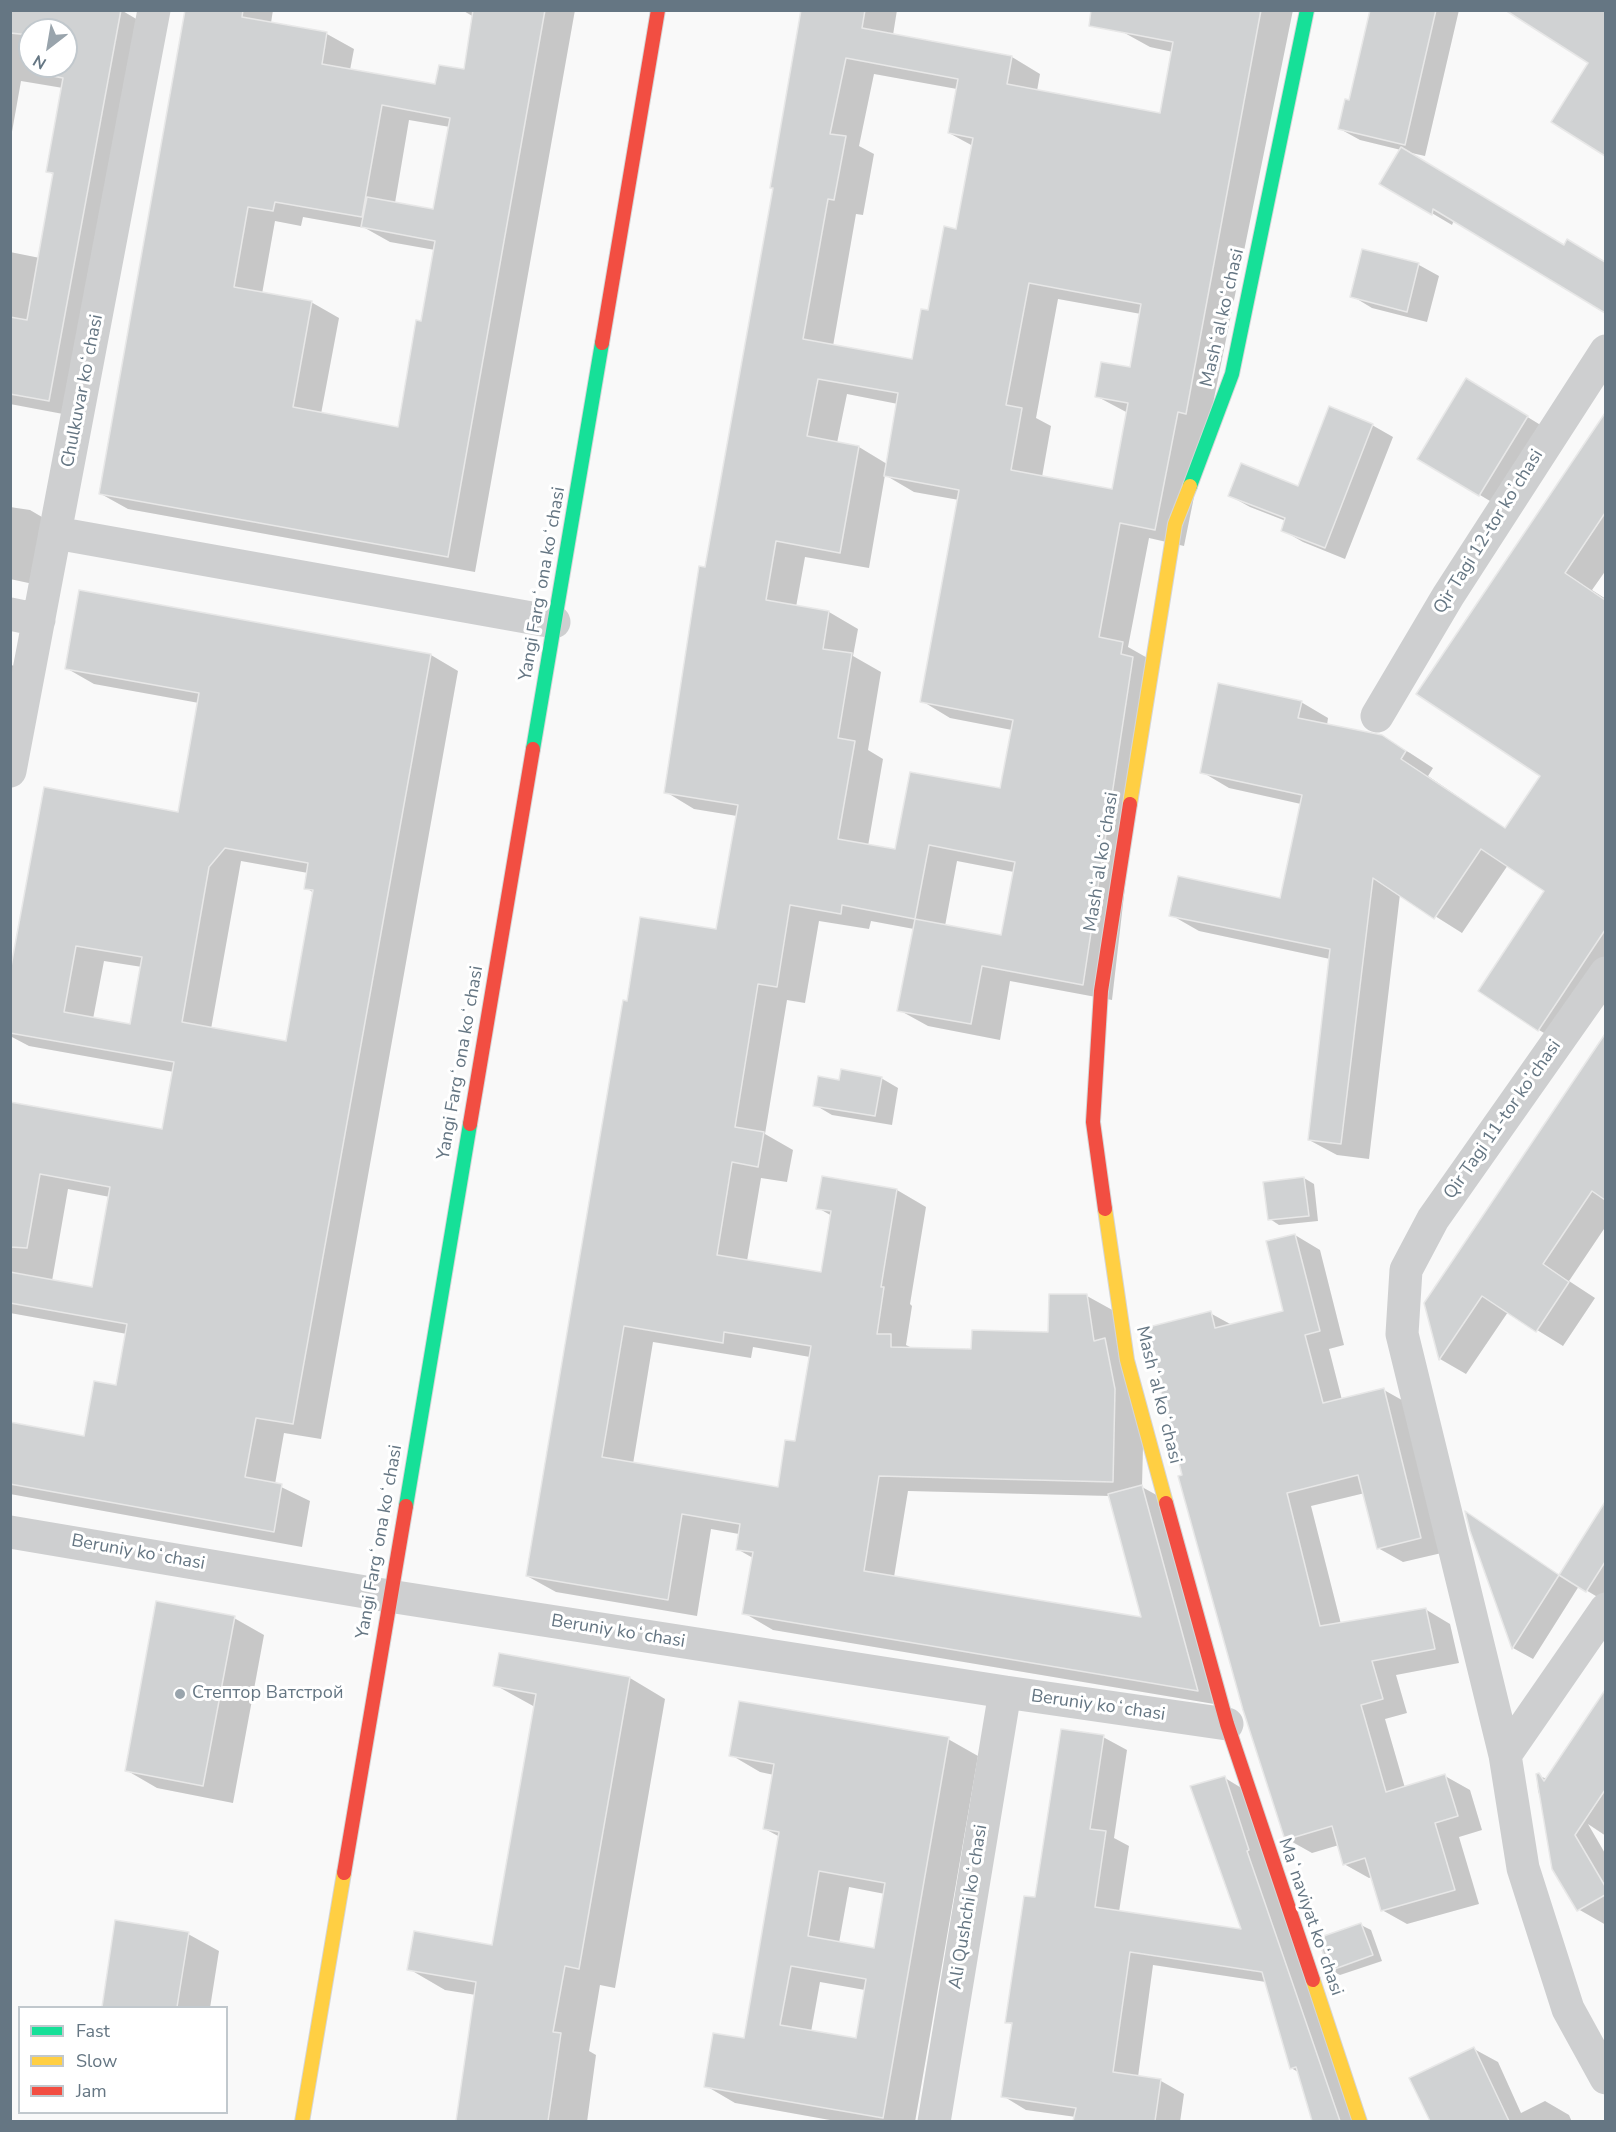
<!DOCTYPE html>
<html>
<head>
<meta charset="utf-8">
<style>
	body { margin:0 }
	#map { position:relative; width:1616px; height:2132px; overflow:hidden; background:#f9f9f9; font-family:"Nunito Sans",sans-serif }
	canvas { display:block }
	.frame { position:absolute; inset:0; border:12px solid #657683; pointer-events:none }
	.legend { position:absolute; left:18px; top:2006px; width:210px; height:108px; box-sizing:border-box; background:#fff; border:2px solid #c1c8cd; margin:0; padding:8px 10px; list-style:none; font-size:18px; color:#657683 }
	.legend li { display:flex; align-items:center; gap:12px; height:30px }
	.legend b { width:30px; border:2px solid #c1c8cd }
	.north { position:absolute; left:18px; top:18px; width:60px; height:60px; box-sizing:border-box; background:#fff; border:2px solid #c1c8cd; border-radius:50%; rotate:211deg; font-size:16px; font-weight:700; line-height:24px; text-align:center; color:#657683 }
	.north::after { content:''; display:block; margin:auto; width:21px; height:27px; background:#99a4ac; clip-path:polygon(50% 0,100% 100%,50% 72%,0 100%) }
</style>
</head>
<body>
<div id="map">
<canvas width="1616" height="2132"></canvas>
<div class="frame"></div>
<ul class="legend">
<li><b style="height:8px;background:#16e098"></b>Fast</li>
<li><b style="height:8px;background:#ffcf43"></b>Slow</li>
<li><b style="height:8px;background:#f24e42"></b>Jam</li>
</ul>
<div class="north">N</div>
</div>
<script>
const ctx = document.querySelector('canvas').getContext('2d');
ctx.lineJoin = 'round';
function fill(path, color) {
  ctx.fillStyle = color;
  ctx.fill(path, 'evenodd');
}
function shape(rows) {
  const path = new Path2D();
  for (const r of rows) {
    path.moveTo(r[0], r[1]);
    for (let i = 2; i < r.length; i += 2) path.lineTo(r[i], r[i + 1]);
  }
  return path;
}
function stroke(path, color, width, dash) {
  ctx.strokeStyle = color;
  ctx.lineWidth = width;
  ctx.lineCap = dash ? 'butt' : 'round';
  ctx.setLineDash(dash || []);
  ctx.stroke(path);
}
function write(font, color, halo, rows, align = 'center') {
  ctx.font = font + ' "Nunito Sans",sans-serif';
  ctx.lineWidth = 6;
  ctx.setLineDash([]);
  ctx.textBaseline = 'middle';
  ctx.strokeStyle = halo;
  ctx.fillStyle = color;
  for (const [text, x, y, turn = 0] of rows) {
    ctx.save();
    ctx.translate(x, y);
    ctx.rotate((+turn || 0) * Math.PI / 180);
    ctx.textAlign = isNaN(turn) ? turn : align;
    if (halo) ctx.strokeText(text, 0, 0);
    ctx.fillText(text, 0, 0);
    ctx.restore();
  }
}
fill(shape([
	[10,10,121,10,150,27,79,417,10,404,10,252,40,258,54,175,48,171,63,88,21,81,10,143],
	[30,30,66,30,66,66,30,66],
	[187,10,273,10,271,23,327,34,354,49,350,70,436,86,465,71,474,17,462,10,575,10,475,572,128,509,101,494],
	[409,120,450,127,434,210,395,203],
	[303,217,365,228,390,242,435,250,399,428,321,414,339,318,311,302,262,294,275,221,301,226],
	[803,10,897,10,893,35,1012,57,1040,74,1037,91,1162,115,1173,52,1150,47,1121,31,1124,17,1089,10,1293,10,1184,546,1149,538,1128,647,1151,660,1112,1000,1010,981,1000,1040,928,1026,899,1010,914,929,871,921,869,929,819,921,805,1003,787,1000,765,1134,793,1150,787,1182,761,1178,747,1261,822,1274,832,1216,818,1208,897,1190,926,1207,910,1304,912,1306,906,1345,914,1349,973,1351,1050,1334,1087,1296,1116,1312,1144,1406,1142,1487,1171,1503,1226,1706,773,1630,744,1613,753,1558,737,1549,739,1534,711,1529,697,1616,556,1592,527,1576,628,1003,717,931,737,816,694,809,666,792,775,189],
	[874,74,957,89,949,133,973,146,957,230,913,361,833,346,856,214,863,215,874,154,859,146],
	[1058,299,1141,314,1131,369,1096,396,1128,413,1113,491,1042,477,1051,426,1036,418],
	[847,394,898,404,887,464,859,447,837,443],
	[885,475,914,492,959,500,922,701,950,718,1012,730,1001,790,897,851,868,846,883,759,868,750,881,672,853,656,858,629,829,612,796,607,805,557,869,568],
	[957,861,1014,872,1002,937,945,926],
	[653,1342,751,1358,753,1347,810,1357,796,1442,779,1489,633,1464],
	[908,1491,1110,1496,1143,1619,894,1577],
	[1371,10,1459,10,1425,156,1407,152,1564,246,1567,241,1606,264,1606,311,1454,220,1452,225,1381,183,1401,150,1360,140,1340,129,1351,102],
	[1604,10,1606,12,1606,154,1553,122,1590,62],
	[1363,250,1419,265,1439,276,1427,322,1372,308,1352,296],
	[1487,392,1547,429,1500,507,1480,495],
	[1606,415,1606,570,1592,590,1606,599,1606,987,1566,1046,1539,1030,1546,891,1508,865,1462,933,1400,894,1369,1159,1337,1155,1309,1140,1330,959,1199,931,1171,915,1281,899,1301,804,1229,788,1202,772,1301,702,1328,718,1327,725,1382,737,1410,753,1433,768,1428,776,1506,829,1542,776,1419,693],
	[1372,425,1393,437,1345,559,1303,542,1282,530,1286,521,1250,507,1230,496,1299,488],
	[10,507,30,510,59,527,47,587,10,579],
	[431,655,458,671,321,1439,284,1433,275,1484,310,1501,302,1547,10,1494,10,1423,85,1438,118,1387,127,1334,10,1313,10,1103,163,1131,174,1072,29,1046,10,1036,10,981,179,814,199,703,94,684,66,668],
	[241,861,308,873,306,888,314,893,288,1043,211,1029],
	[104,961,142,967,131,1026,93,1019],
	[68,1189,110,1197,93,1289,52,1281],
	[10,664,24,672,10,750],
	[1606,1037,1606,1226,1569,1281,1595,1298,1563,1346,1508,1312,1466,1374,1440,1359,1426,1304],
	[881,1078,898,1088,892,1125,832,1115,815,1105],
	[1304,1178,1314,1184,1318,1221,1279,1225,1270,1219],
	[1295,1235,1320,1250,1344,1345,1329,1349,1342,1400,1384,1390,1409,1404,1446,1552,1403,1562,1378,1548,1365,1493,1311,1506,1341,1624,1425,1609,1450,1624,1459,1663,1396,1675,1407,1713,1385,1719,1405,1788,1445,1776,1470,1790,1482,1830,1459,1837,1479,1904,1407,1924,1382,1910,1372,1877,1369,1878,1344,1864,1339,1845,1312,1853,1287,1839,1184,1476,1210,1313,1232,1325,1285,1312],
	[1606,1504,1606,1602,1579,1586,1533,1659,1513,1648,1467,1515,1560,1576],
	[234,1618,264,1635,233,1803,157,1788,126,1770],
	[630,1678,665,1699,615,1988,600,1985,589,2051,596,2055,587,2122,458,2122,476,1995,445,1990,409,1969,493,1947,535,1707,495,1685],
	[1606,1692,1606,1836,1588,1824,1606,1855,1606,1925,1578,1909,1538,1791,1537,1775,1547,1779],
	[1103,1737,1127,1750,1114,1838,1129,1846,1119,1912,1244,1930,1225,1778,1248,1792,1358,2122,1314,2122,1300,2073,1291,2068,1266,1982,1153,1965,1138,2077,1161,2081,1184,2094,1180,2122,1075,2122,1076,2117,1026,2110,1003,2096,1013,2025,1007,2022,1036,1899],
	[948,1739,978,1756,915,2122,841,2122,735,2103,706,2086,745,2040,780,1837,765,1829,774,1775,760,1772,731,1755],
	[849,1887,885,1894,875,1949,839,1943],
	[820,1982,865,1990,857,2040,811,2032],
	[116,1922,188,1934,219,1951,210,2008,103,2008],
	[1361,1925,1371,1930,1382,1961,1340,1975,1330,1970],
	[1474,2049,1498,2062,1521,2113,1545,2101,1569,2115,1572,2122,1432,2122,1411,2078]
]), '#0003');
const building = shape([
	[10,10,121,10,49,401,10,394,10,317,27,320,53,173,46,172,63,78,47,75,49,66,66,66,66,30,30,30,30,35,10,33,10,10],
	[185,10,243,10,242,17,327,32,322,64,435,84,439,65,464,69,473,10,545,10,448,557,99,494,185,10],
	[382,105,450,118,433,209,367,197,361,227,435,241,421,321,416,320,398,427,293,407,312,301,234,287,248,207,273,211,275,202,362,217,382,105],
	[801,10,865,10,862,28,1012,56,1007,84,1160,113,1173,42,1089,26,1091,10,1261,10,1186,414,1178,412,1155,530,1120,523,1099,637,1123,642,1121,654,1133,657,1083,985,982,966,971,1024,897,1011,915,919,842,905,841,914,790,905,777,987,758,984,735,1127,764,1132,758,1167,732,1162,717,1255,821,1272,831,1211,816,1209,822,1176,897,1189,881,1287,884,1287,877,1334,891,1334,891,1347,971,1349,972,1330,1048,1332,1049,1294,1087,1294,1094,1341,1105,1338,1115,1389,1113,1482,879,1476,864,1571,1141,1617,1108,1494,1142,1485,1198,1691,742,1614,753,1552,736,1550,740,1524,682,1514,668,1600,526,1576,623,1000,627,1001,640,917,716,929,738,805,664,793,699,566,705,567,773,188,770,188,801,10],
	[846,58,958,79,948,133,973,138,956,229,944,226,928,310,921,309,912,359,803,339,828,199,834,200,846,136,830,134,846,58],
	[1029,283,1141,304,1130,367,1101,362,1095,397,1128,403,1112,489,1011,470,1022,408,1006,405,1029,283],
	[818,379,898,393,884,476,959,490,920,702,1013,720,1000,788,910,772,895,849,838,839,855,741,838,738,852,653,823,649,829,611,766,600,776,541,840,553,859,446,807,436,818,379],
	[929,845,1015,862,1001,935,915,919,929,845],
	[624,1326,723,1343,724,1332,811,1346,795,1441,785,1440,778,1487,602,1457,624,1326],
	[1370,10,1436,10,1405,145,1338,129,1345,99,1349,100,1370,10],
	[1505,10,1605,10,1605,156,1551,122,1588,63,1505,10],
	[1401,147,1564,245,1567,239,1605,262,1605,313,1433,209,1432,215,1379,184,1401,147],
	[1362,249,1419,263,1407,312,1350,297,1362,249],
	[1466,378,1528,416,1479,496,1417,459,1466,378],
	[1329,406,1373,424,1325,548,1281,531,1285,518,1228,496,1241,463,1298,486,1329,406],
	[1605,413,1605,513,1565,573,1605,600,1605,930,1538,1031,1478,991,1544,891,1481,849,1434,919,1373,878,1341,1144,1308,1140,1330,949,1169,916,1178,876,1280,898,1302,795,1200,773,1218,683,1302,701,1298,718,1382,735,1406,751,1401,759,1505,828,1540,776,1416,694,1605,413],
	[79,590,431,654,293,1424,256,1418,245,1477,282,1484,274,1532,10,1484,10,1422,84,1436,94,1381,116,1385,127,1324,10,1303,10,1272,92,1287,110,1187,40,1174,27,1248,10,1247,10,1102,162,1129,174,1062,10,1033,10,972,44,787,178,812,199,693,65,669,79,590],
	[225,848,308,863,304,889,313,890,286,1041,182,1022,209,867,225,848],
	[76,946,142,957,130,1024,64,1012,76,946],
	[1605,1034,1605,1200,1592,1191,1543,1264,1569,1282,1536,1332,1482,1296,1439,1360,1424,1303,1605,1034],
	[841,1069,882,1077,875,1116,813,1106,818,1076,839,1080,841,1069],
	[1304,1177,1309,1216,1268,1220,1263,1182,1304,1177],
	[1295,1234,1320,1331,1305,1335,1323,1403,1384,1388,1421,1538,1377,1549,1358,1475,1287,1493,1320,1626,1426,1608,1435,1649,1372,1661,1383,1699,1361,1705,1386,1792,1445,1774,1458,1816,1435,1823,1455,1890,1381,1911,1365,1858,1343,1865,1332,1826,1285,1840,1243,1710,1178,1476,1182,1475,1145,1328,1211,1311,1215,1328,1283,1311,1266,1241,1295,1234],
	[1605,1502,1605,1562,1586,1592,1559,1575,1605,1502],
	[1465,1511,1559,1575,1512,1649,1470,1531,1465,1511],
	[156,1601,235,1616,203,1786,125,1771,156,1601],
	[499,1653,630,1677,579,1969,565,1966,553,2032,561,2033,548,2121,456,2121,476,1982,407,1970,414,1931,492,1945,536,1694,493,1686,499,1653],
	[1605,1690,1605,1790,1575,1835,1605,1886,1605,1895,1577,1911,1552,1869,1536,1774,1539,1773,1544,1781,1605,1690],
	[739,1701,949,1737,883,2118,704,2087,713,2033,744,2038,779,1832,763,1829,774,1764,729,1756,739,1701],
	[819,1871,885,1883,874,1948,808,1936,819,1871],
	[791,1966,866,1979,856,2038,780,2025,791,1966],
	[1061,1729,1104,1735,1090,1829,1106,1831,1095,1907,1241,1929,1190,1786,1225,1776,1249,1850,1247,1851,1340,2121,1312,2121,1296,2067,1290,2069,1262,1972,1130,1952,1113,2072,1161,2079,1155,2121,1073,2121,1076,2108,1001,2097,1012,2023,1005,2023,1024,1896,1035,1897,1061,1729],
	[115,1920,189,1932,177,2007,102,2007,115,1920],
	[1361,1923,1373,1955,1329,1971,1318,1938,1361,1923],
	[1474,2047,1509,2121,1430,2121,1409,2078,1474,2047]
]);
fill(building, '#d0d2d3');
stroke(building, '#e8e8e8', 1.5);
const fast = shape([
	[1190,486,1232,374,1307,10],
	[533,749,602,343],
	[406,1506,470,1124]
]);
const slow = shape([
	[1130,804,1175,524,1190,486],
	[1105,1209,1127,1360,1166,1503],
	[1313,1980,1360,2122],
	[302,2122,344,1873]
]);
const jam = shape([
	[602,343,658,10],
	[470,1124,533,749],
	[1105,1209,1093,1122,1101,991,1130,804],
	[1166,1503,1227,1724,1313,1980],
	[344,1873,406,1506]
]);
stroke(fast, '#d5d6d7', 16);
stroke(slow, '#d5d6d7', 16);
stroke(jam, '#d5d6d7', 16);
stroke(shape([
	[56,533,554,622],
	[10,614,39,620],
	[1377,716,1448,596,1606,351],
	[10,771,154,10],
	[1606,973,1433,1219,1406,1270,1402,1334,1505,1755,1523,1868,1568,2009,1606,2078],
	[10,1532,389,1596,1005,1692,1227,1724],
	[1505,1755,1606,1609],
	[934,2122,1005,1692]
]), '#cecfd0', 33);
stroke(fast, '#16e098', 14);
stroke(slow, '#ffcf43', 14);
stroke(jam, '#f24e42', 14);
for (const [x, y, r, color] of [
	[180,1694,6,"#99a4ac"]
]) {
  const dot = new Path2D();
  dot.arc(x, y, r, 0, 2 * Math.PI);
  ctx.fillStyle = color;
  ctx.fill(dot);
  stroke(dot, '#fff', 2);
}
write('18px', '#657683', '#fff', [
	["Mashʻal koʻchasi",1223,318,-77],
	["Chulkuvar koʻchasi",83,391,-79],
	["Qir Tagi 12-tor koʼchasi",1489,532,-58],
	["Yangi Fargʻona koʻchasi",543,584,-80],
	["Mashʻal koʻchasi",1102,862,-81],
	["Yangi Fargʻona koʻchasi",461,1063,-80],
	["Qir Tagi 11-tor koʼchasi",1503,1120,-55],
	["Mashʻal koʻchasi",1158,1395,76],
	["Yangi Fargʻona koʻchasi",380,1542,-80],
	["Beruniy koʻchasi",138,1553,10],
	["Beruniy koʻchasi",618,1632,9],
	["Beruniy koʻchasi",1098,1706,8],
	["Ali Qushchi koʻchasi",969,1907,-81],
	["Maʻnaviyat koʻchasi",1310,1917,71]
]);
write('18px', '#657683', '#fff', [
	["Стептор Ватстрой",192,1694]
], 'left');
</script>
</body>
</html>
